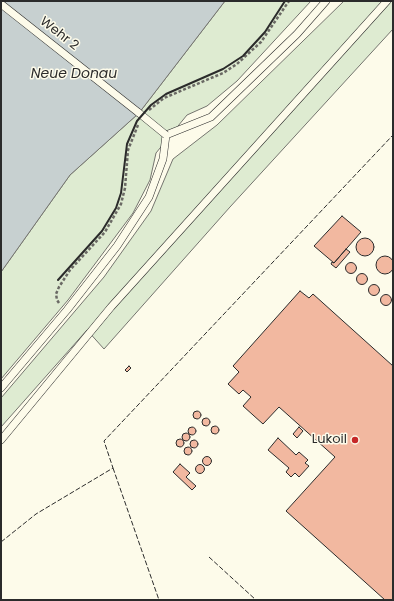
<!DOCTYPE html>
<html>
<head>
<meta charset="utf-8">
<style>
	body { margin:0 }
	#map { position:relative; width:394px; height:601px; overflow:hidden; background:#fdfbea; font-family:Poppins,sans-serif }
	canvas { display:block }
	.frame { position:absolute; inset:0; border:2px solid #2b2b2b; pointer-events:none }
</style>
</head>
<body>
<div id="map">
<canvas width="394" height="601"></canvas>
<div class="frame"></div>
</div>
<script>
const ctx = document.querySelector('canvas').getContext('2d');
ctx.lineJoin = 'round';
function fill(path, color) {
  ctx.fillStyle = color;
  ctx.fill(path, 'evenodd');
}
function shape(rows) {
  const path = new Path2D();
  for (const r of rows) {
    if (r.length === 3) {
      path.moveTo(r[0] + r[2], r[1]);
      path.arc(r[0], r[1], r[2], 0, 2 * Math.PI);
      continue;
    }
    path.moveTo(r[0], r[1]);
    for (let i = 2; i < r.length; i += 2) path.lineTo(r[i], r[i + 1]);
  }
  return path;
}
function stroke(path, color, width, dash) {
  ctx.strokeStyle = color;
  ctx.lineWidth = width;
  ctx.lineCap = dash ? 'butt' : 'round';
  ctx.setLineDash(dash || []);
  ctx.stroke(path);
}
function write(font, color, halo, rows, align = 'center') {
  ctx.font = font + ' Poppins,sans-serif';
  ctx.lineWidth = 3;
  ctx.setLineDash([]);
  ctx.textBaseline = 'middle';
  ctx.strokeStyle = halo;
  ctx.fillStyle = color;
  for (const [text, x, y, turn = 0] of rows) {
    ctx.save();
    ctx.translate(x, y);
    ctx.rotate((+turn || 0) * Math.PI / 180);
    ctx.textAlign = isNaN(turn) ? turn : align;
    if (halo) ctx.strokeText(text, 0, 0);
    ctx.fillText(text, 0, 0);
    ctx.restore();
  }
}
const green = shape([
	[225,1,311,1,237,81,207,106,187,115,156,153,150,180,133,213,68,300,1,379,1,272,70,175,139,113,225,1],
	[344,1,393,1,393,29,230,207,104,349,87,330,1,427,1,398,104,277,151,211,173,159,217,125,344,1]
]);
fill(green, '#deebd1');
stroke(green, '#74746e', 1);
const water = shape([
	[1,1,225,1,139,113,70,175,1,272,1,1]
]);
fill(water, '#c7d0d0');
stroke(water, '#74746e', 1);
const building = shape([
	[342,216,361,232,334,263,314,246,342,216],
	[365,247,9],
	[346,249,350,252,336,268,331,264,332,262,334,263,346,249],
	[385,265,9],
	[351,268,5.5],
	[362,279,5.5],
	[374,290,5.5],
	[300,291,309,298,313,294,393,366,393,600,385,600,286,511,335,457,279,407,263,424,243,406,251,397,243,390,239,394,228,384,239,372,233,366,300,291],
	[386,300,5.5],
	[129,366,131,368,127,372,125,370,129,366],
	[197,415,4],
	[206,422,4],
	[215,430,4],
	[299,427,303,431,297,438,293,434,299,427],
	[192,431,4],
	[186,437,4],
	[278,438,296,455,299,452,308,460,305,463,309,466,299,477,295,473,291,477,286,472,289,468,268,450,278,438],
	[180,443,4],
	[194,444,4],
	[188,451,4],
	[207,461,4.5],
	[180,464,190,473,186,477,196,486,192,490,173,472,180,464],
	[200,469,4.5]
]);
fill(building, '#f2b8a0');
stroke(building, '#2b2b2b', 1);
const service = shape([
	[1,4,139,113],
	[1,388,67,310,117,246,149,197,163,159,166,135,211,117,297,34,326,1],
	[1,440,111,307,387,1]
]);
stroke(service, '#2b2b2b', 8);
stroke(shape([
	[149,110,164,98,223,73,237,64,261,42,289,1],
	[59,303,57,300,56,294,59,287,70,270,105,232,121,204,125,188,128,150,138,125]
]), '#6a6964', 2.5, [3, 2]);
stroke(service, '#fdfbea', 7);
const serviceBridge = shape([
	[139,113,166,135]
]);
stroke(serviceBridge, '#2b2b2b', 8, []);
stroke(serviceBridge, '#fdfbea', 7);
stroke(shape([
	[113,468,159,600],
	[1,542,36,514,113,468,104,441,393,135],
	[209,557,256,600]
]), '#2b2b2b', 1, [5, 2]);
stroke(shape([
	[58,280,102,231,116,208,121,193,127,144,137,121,151,105,166,94,223,69,243,56,265,32,285,1]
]), '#2b2b2b', 2);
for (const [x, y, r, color] of [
	[355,440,4,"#c62828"]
]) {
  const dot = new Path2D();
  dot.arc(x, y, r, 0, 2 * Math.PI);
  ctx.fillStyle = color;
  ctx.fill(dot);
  stroke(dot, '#fdfbea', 1.5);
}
write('13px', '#2b2b2b', '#fdfbea', [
	["Wehr 2",59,34,38]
]);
write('13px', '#2b2b2b', '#fdfbea', [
	["Lukoil",347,440]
], 'right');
write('italic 14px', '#2b2b2b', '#fdfbea', [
	["Neue Donau",74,74]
]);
</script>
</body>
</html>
